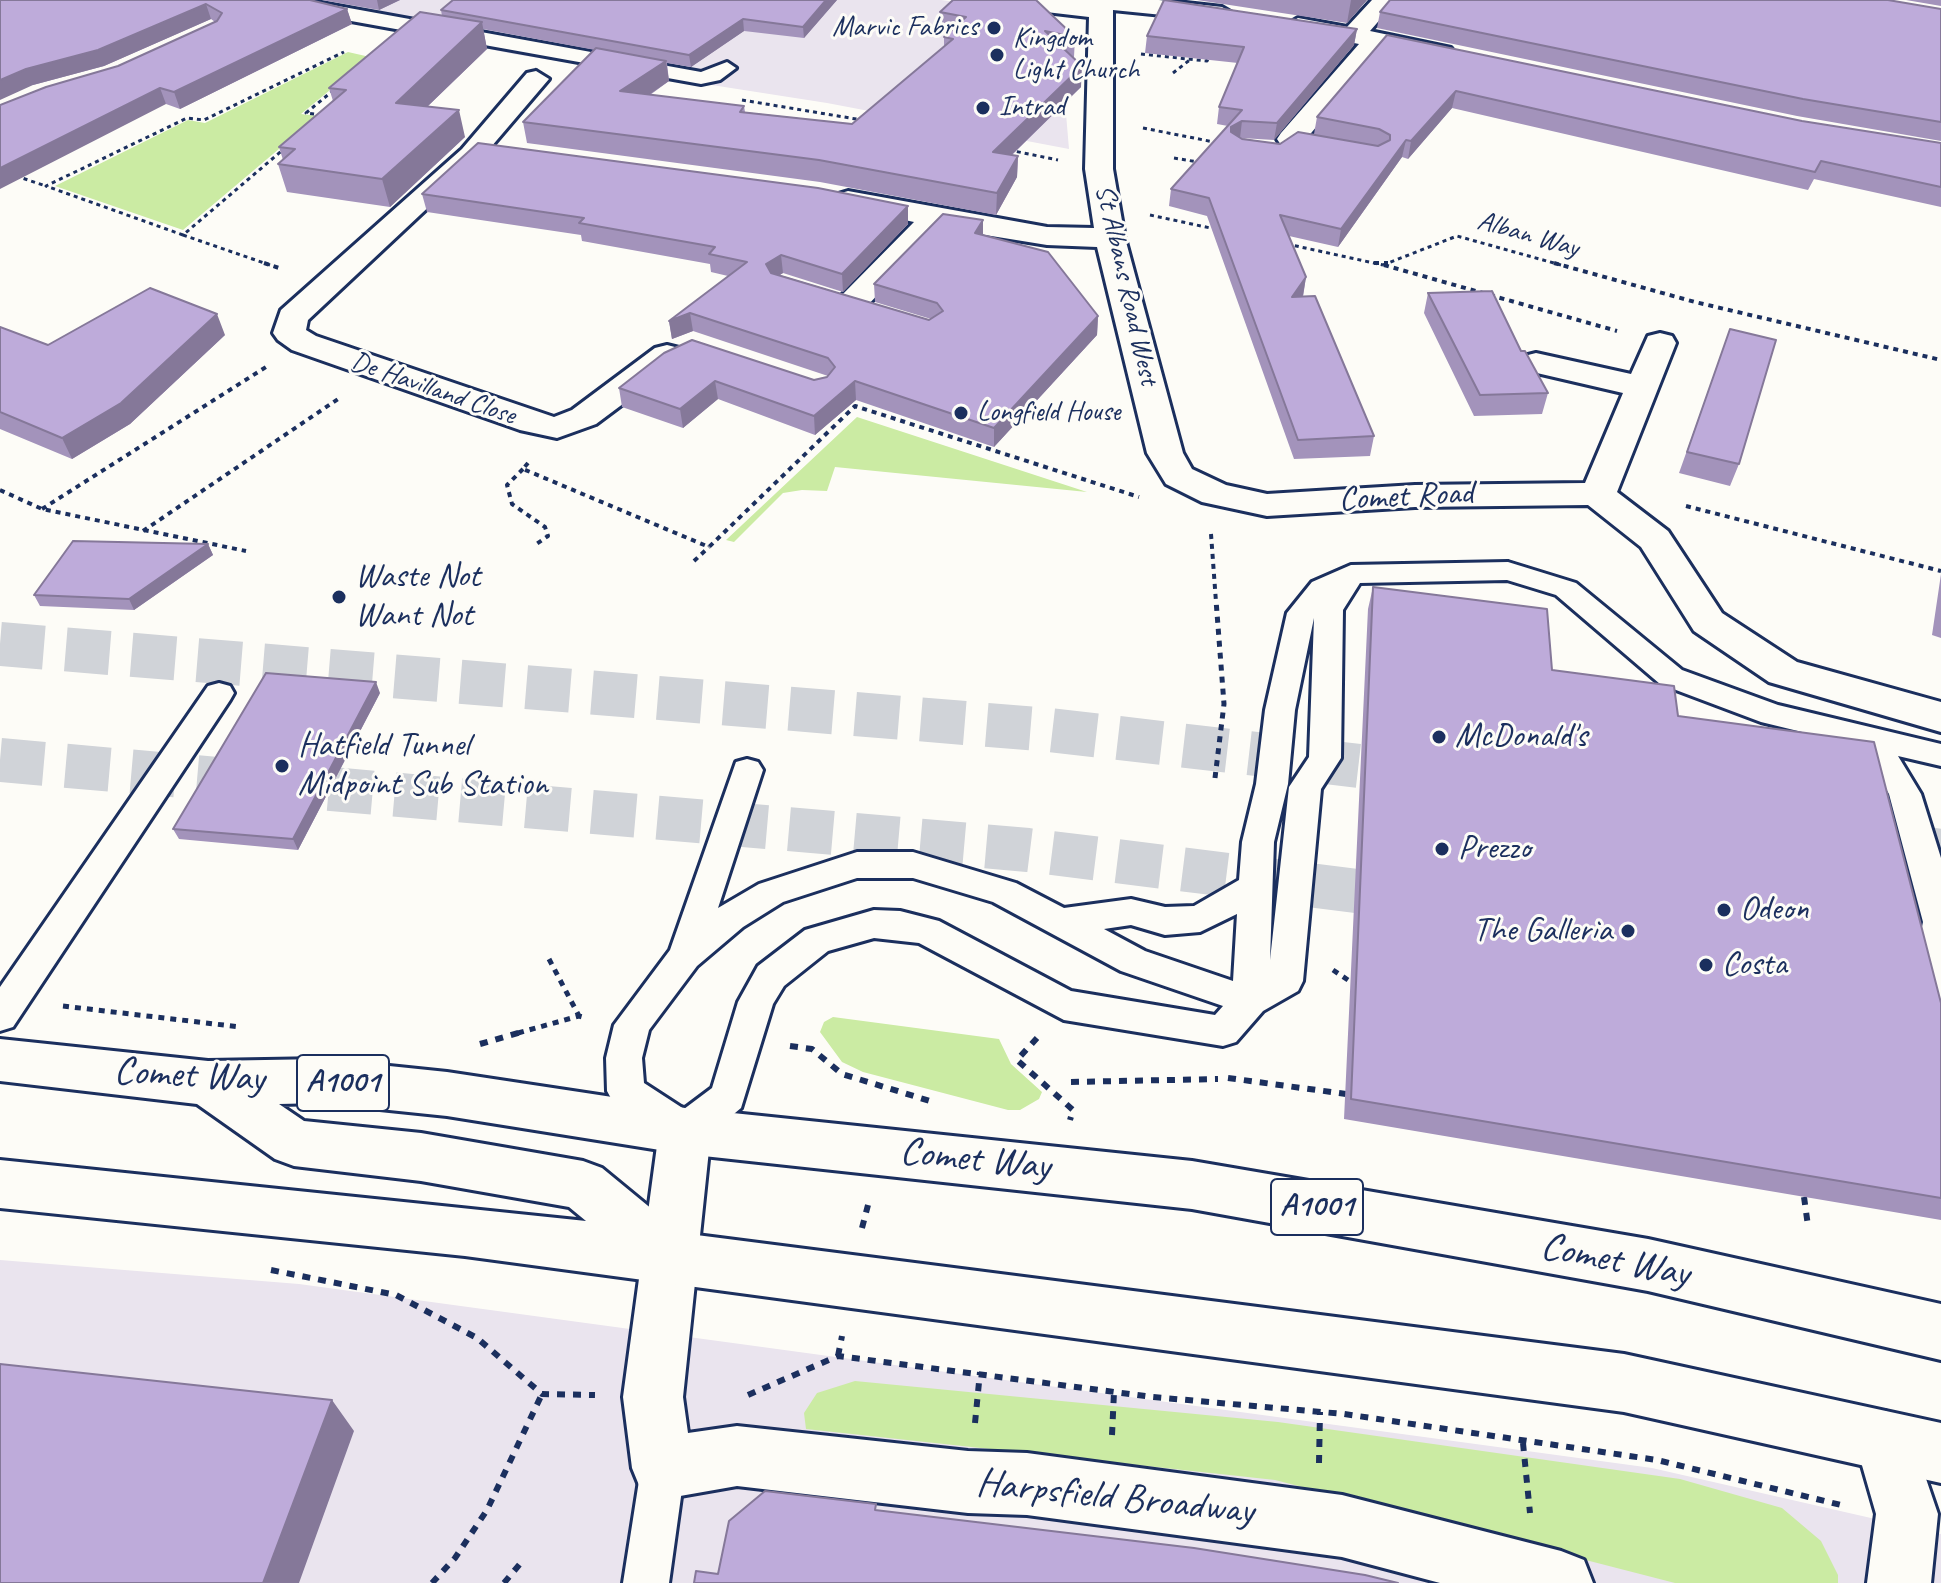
<!DOCTYPE html>
<html>
<head>
<meta charset="utf-8">
<style>
	body { margin:0 }
	canvas { display:block; background:#fdfcf7 }
</style>
</head>
<body>
<canvas width="1941" height="1583"></canvas>
<script>
const ctx = document.querySelector('canvas').getContext('2d');
ctx.lineJoin = 'round';
function fill(path, color) {
  ctx.fillStyle = color;
  ctx.fill(path, 'evenodd');
}
function shape(rows) {
  const path = new Path2D();
  for (const r of rows) {
    path.moveTo(r[0], r[1]);
    for (let i = 2; i < r.length; i += 2) path.lineTo(r[i], r[i + 1]);
  }
  return path;
}
function stroke(path, color, width, dash) {
  ctx.strokeStyle = color;
  ctx.lineWidth = width;
  ctx.lineCap = dash ? 'butt' : 'round';
  ctx.setLineDash(dash || []);
  ctx.stroke(path);
}
function write(font, color, halo, rows, align = 'center') {
  ctx.font = font + ' Caveat,sans-serif';
  ctx.lineWidth = 6;
  ctx.setLineDash([]);
  ctx.textBaseline = 'middle';
  ctx.strokeStyle = halo;
  ctx.fillStyle = color;
  for (const [text, x, y, turn = 0] of rows) {
    ctx.save();
    ctx.translate(x, y);
    ctx.rotate((+turn || 0) * Math.PI / 180);
    ctx.textAlign = isNaN(turn) ? turn : align;
    if (halo) ctx.strokeText(text, 0, 0);
    ctx.fillText(text, 0, 0);
    ctx.restore();
  }
}
fill(shape([
	[255,0,941,0,971,4,1058,20,1069,149,827,103,513,54],
	[0,1260,299,1284,1652,1468,1941,1534,1941,1583,0,1583]
]), '#eae4ee');
fill(shape([
	[348,52,370,57,301,114,318,116,183,230,55,186,188,120,205,123],
	[857,417,1087,492,835,467,827,491,802,490,783,493,734,542,726,540],
	[833,1017,999,1039,1011,1064,1042,1092,1039,1099,1020,1110,1008,1110,863,1072,842,1062,820,1032,824,1022],
	[855,1381,1278,1422,1680,1479,1782,1508,1821,1541,1838,1575,1838,1583,1675,1583,1275,1480,806,1429,804,1413,817,1393]
]), '#cbeba3');
stroke(shape([
	[0,644,1050,730,1420,773],
	[0,760,1028,850,1413,898],
	[1840,836,1941,851]
]), '#d0d3d8', 44, [44, 22]);
const service = shape([
	[275,0,305,0,701,72,727,62,736,68,720,80,701,84,340,19,278,4,275,0],
	[1508,562,1576,583,1682,670,1778,705,1941,744,1941,766,1898,756,1921,794,1941,858,1941,1011,1928,1006,1923,996,1915,961,1923,922,1889,794,1874,768,1843,748,1839,741,1761,722,1660,684,1556,595,1507,580,1360,583,1343,610,1341,758,1321,789,1303,981,1298,991,1263,1011,1236,1042,1223,1046,1064,1020,919,943,874,938,828,951,784,986,773,1004,741,1108,699,1143,685,1148,671,1143,613,1102,607,1091,606,1058,614,1025,670,950,736,762,747,759,758,762,763,770,718,908,759,884,857,852,913,852,1016,883,1064,908,1131,899,1165,907,1194,906,1239,880,1242,842,1256,784,1265,710,1287,613,1312,582,1351,565,1508,562],
	[1314,618,1309,757,1289,787,1270,960,1274,842,1288,784,1295,710,1314,618],
	[857,878,913,878,993,902,1121,971,1223,1006,1215,1015,1071,991,939,921,900,911,874,910,805,930,758,966,738,1002,712,1088,684,1109,644,1083,642,1058,649,1030,697,966,743,927,783,902,857,878],
	[1237,914,1233,981,1145,951,1104,929,1131,925,1165,935,1200,932,1237,914],
	[219,683,230,686,234,693,230,700,13,1027,0,1031,0,987,208,686,219,683],
	[663,1446,679,1452,685,1468,669,1583,623,1583,641,1468,647,1452,663,1446]
]);
const minor = shape([
	[991,0,1159,0,1222,7,1234,14,1222,21,1113,10,1113,169,1125,238,1183,453,1192,469,1226,485,1267,494,1415,485,1585,483,1623,393,1524,370,1519,363,1524,356,1536,353,1631,374,1648,336,1660,333,1672,336,1676,343,1617,492,1668,531,1722,613,1797,662,1941,702,1941,732,1769,682,1694,631,1641,547,1588,505,1415,507,1267,516,1202,502,1166,484,1147,453,1097,247,1047,245,942,228,863,310,841,310,836,303,841,296,914,222,838,206,833,200,838,194,848,191,1047,227,1094,228,1085,169,1089,17,1003,7,991,0],
	[1372,0,1397,0,1370,31,1451,48,1455,53,1442,61,1382,49,1301,145,1281,145,1277,139,1281,133,1359,44,1289,30,1286,25,1298,18,1347,27,1372,0],
	[536,71,549,79,485,154,308,320,306,330,316,336,554,417,572,410,655,348,667,345,679,348,683,355,679,362,596,424,557,438,520,430,292,350,278,340,273,333,281,310,462,149,527,73,536,71],
	[685,1108,704,1115,711,1131,683,1397,688,1433,737,1426,968,1451,1027,1453,1342,1495,1561,1551,1584,1560,1593,1583,1440,1583,1342,1557,1027,1515,968,1513,737,1486,663,1499,641,1490,632,1468,623,1397,659,1131,666,1115,685,1108],
	[1885,1411,1906,1420,1938,1514,1931,1583,1867,1583,1876,1514,1855,1441,1864,1420,1885,1411]
]);
const primary = shape([
	[0,1039,208,1061,322,1059,447,1072,685,1108,1192,1161,1648,1239,1941,1304,1941,1360,1648,1291,1192,1209,685,1154,447,1116,322,1103,279,1104,304,1121,421,1133,583,1161,602,1168,681,1233,1624,1354,1941,1423,1941,1483,1624,1412,465,1256,0,1208,0,1160,586,1221,569,1207,421,1181,294,1166,275,1159,197,1104,0,1081,0,1039]
]);
stroke(service, '#1b2f5e', 6);
stroke(minor, '#1b2f5e', 6);
stroke(primary, '#1b2f5e', 6);
stroke(shape([
	[1141,54,1207,61,1209,57],
	[1173,73,1191,59],
	[742,100,862,120],
	[322,115,306,113,335,89],
	[1143,128,1219,143],
	[1009,150,1058,160],
	[1174,158,1198,162],
	[16,176,46,186],
	[1150,215,1215,229],
	[183,235,46,186,187,118,204,120,344,52],
	[1287,244,1383,265],
	[270,265,183,235,285,148],
	[1383,265,1457,236,1561,265]
]), '#1b2f5e', 3, [4, 4]);
stroke(shape([
	[264,263,282,269],
	[1374,263,1388,263],
	[1554,263,1695,302,1941,360],
	[1384,265,1617,331],
	[528,463,523,469,709,547,855,406,1139,497],
	[523,469,507,485,512,504,545,527,548,536,535,545],
	[0,490,42,509,246,551],
	[1686,506,1941,571],
	[42,509,266,367],
	[143,531,341,397],
	[1211,534,1216,602],
	[694,561,709,547]
]), '#1b2f5e', 4, [5, 5]);
stroke(shape([
	[1215,778,1224,704,1216,600],
	[549,959,579,1016],
	[1333,970,1351,982],
	[63,1006,240,1027],
	[518,1033,579,1016,586,1018]
]), '#1b2f5e', 5, [6, 6]);
stroke(shape([
	[1037,1038,1017,1060,1073,1110,1070,1120],
	[480,1044,525,1031],
	[790,1046,812,1049,842,1074,930,1101],
	[1228,1078,1346,1094],
	[1071,1082,1218,1079],
	[1804,1197,1808,1226],
	[862,1228,868,1205],
	[271,1270,396,1295,477,1338,542,1394,595,1395],
	[838,1356,842,1336],
	[748,1395,838,1356,1153,1397,1344,1414,1657,1460,1841,1505],
	[975,1423,980,1372],
	[1112,1435,1114,1392],
	[1523,1443,1530,1513],
	[1319,1463,1320,1412],
	[432,1583,455,1558,487,1510,542,1394],
	[504,1583,524,1559]
]), '#1b2f5e', 6, [8, 8]);
fill(service, '#fdfcf7');
fill(minor, '#fdfcf7');
fill(primary, '#fdfcf7');
fill(shape([
	[0,0,310,0,347,9,352,24,180,109,166,104,118,66,215,22,211,19,104,66,33,85],
	[322,0,400,0,379,10],
	[837,0,804,38,744,31,691,67,667,63,669,81,650,95,744,106,745,112,852,124,944,47,944,37,948,33,940,32,940,12,1075,37,1074,57,1072,57,1081,87,1012,155,1018,156,1017,177,996,215,820,182,527,143,523,122,595,50,483,29,487,49,427,107,465,137,390,207,287,192,278,164,283,160,279,147,333,101,329,88,442,16,441,10],
	[1197,0,1367,0,1347,23],
	[1906,0,1941,0,1941,6],
	[1941,9,1941,141,1797,116,1377,28,1380,12],
	[1357,29,1354,45,1274,140,1241,138,1280,144,1314,134,1317,117,1387,35,1802,121,1941,143,1941,207,1814,179,1808,190,1452,108,1408,159,1402,157,1338,247,1289,236,1306,277,1303,297,1374,436,1370,456,1294,459,1207,216,1169,206,1171,189,1228,126,1217,124,1219,107,1238,63,1145,53,1147,36],
	[422,194,908,206,908,224,843,292,783,273,780,275,929,320,931,319,875,302,874,284,983,220,983,235,1098,316,1097,335,994,447,856,400,815,435,718,399,683,428,622,407,619,388,664,353,814,380,827,377,828,376,693,331,672,339,669,321,728,276,711,272,710,264,582,241,581,235,427,212],
	[1428,293,1521,351,1548,393,1542,414,1474,416,1424,313],
	[0,327,48,345,225,335,130,424,72,459,0,429],
	[1730,329,1739,464,1730,486,1679,473],
	[208,544,213,555,134,610,40,606,34,595],
	[1941,574,1941,638,1932,635],
	[1373,587,1552,670,1678,716,1941,1003,1941,1220,1344,1119,1368,609],
	[380,693,298,850,179,839,173,829]
]), '#a393bb');
fill(shape([
	[377,0,400,0,379,10],
	[826,0,837,0,804,38,803,27],
	[1351,0,1367,0,1347,23],
	[206,4,211,19,104,66,33,85,0,100,0,80,26,69],
	[347,9,352,24,180,109,174,92],
	[743,19,744,31,691,67,689,55],
	[482,22,487,49,403,130,396,103],
	[1357,29,1354,45,1274,140,1277,123],
	[666,61,669,81,624,112,620,91],
	[1082,66,1081,87,992,174,993,152],
	[160,88,166,104,0,189,0,168],
	[1456,91,1452,108,1408,159,1411,141],
	[459,110,465,137,390,207,382,179],
	[1242,121,1240,138,1228,144,1231,127],
	[1406,140,1402,157,1338,247,1341,229],
	[1018,156,1017,177,996,215,997,193],
	[908,206,908,224,843,292,842,274],
	[983,220,983,238,975,233],
	[781,255,783,273,768,282,766,264],
	[1306,277,1303,295,1289,315,1292,297],
	[690,313,693,331,672,339,669,321],
	[217,314,225,335,130,424,72,459,62,438],
	[1098,316,1097,335,994,447,994,428],
	[715,381,718,399,683,428,680,409],
	[855,381,856,400,815,435,814,416],
	[208,544,213,555,134,610,129,599],
	[376,682,380,693,298,850,293,839],
	[332,1400,354,1431,299,1583,263,1583]
]), '#857899');
const building = shape([
	[0,0,310,0,347,9,174,92,160,88,0,168,0,105,46,87,118,66,217,21,222,13,206,4,98,50,26,69,0,80,0,0],
	[453,0,826,0,803,27,743,19,689,55,441,10,453,0],
	[953,0,1036,0,1075,37,1045,31,1082,66,993,152,1018,156,997,193,819,160,523,122,596,48,666,61,620,91,744,106,740,112,852,124,953,39,944,37,966,17,940,12,953,0],
	[1164,0,1357,29,1277,123,1242,121,1231,127,1231,132,1242,139,1280,144,1298,132,1378,146,1390,140,1390,135,1379,129,1317,117,1387,35,1802,121,1941,143,1941,187,1821,161,1815,172,1456,91,1411,141,1406,140,1341,229,1280,215,1306,277,1292,297,1315,296,1374,436,1298,440,1209,198,1171,189,1242,110,1219,107,1244,47,1147,36,1164,0],
	[1390,0,1888,0,1941,9,1941,122,1803,99,1380,12,1390,0],
	[420,12,482,22,396,103,459,110,382,179,278,164,295,149,279,147,346,90,329,88,420,12],
	[478,143,818,188,908,206,842,274,781,255,766,264,771,273,929,320,943,311,937,303,874,284,943,214,983,220,975,233,1048,252,1098,316,994,428,855,381,814,416,715,381,680,409,619,388,664,353,692,340,814,380,827,377,835,367,828,358,690,313,669,321,747,262,709,254,715,247,579,223,584,218,422,194,478,143],
	[150,288,217,314,121,403,62,438,0,412,0,327,48,345,150,288],
	[1492,291,1521,351,1525,351,1548,393,1480,395,1428,293,1492,291],
	[1730,329,1776,340,1739,464,1687,452,1730,329],
	[73,541,208,544,129,599,34,595,73,541],
	[1373,587,1547,609,1552,670,1674,686,1678,716,1874,742,1941,1003,1941,1198,1351,1099,1373,587],
	[266,673,376,682,293,839,173,829,266,673],
	[0,1364,332,1400,263,1583,0,1583,0,1364],
	[765,1491,876,1504,875,1510,1194,1548,1365,1575,1398,1583,694,1583,696,1571,718,1574,729,1521,765,1491]
]);
fill(building, '#beabda');
stroke(building, '#857899', 2);
for (const [x, y, r, color] of [
	[994,28,8,"#1b2f5e"],
	[997,55,8,"#1b2f5e"],
	[983,108,8,"#1b2f5e"],
	[961,413,8,"#1b2f5e"],
	[339,597,8,"#1b2f5e"],
	[1439,737,8,"#1b2f5e"],
	[282,766,8,"#1b2f5e"],
	[1442,849,8,"#1b2f5e"],
	[1724,910,8,"#1b2f5e"],
	[1628,931,8,"#1b2f5e"],
	[1706,965,8,"#1b2f5e"]
]) {
  const dot = new Path2D();
  dot.arc(x, y, r, 0, 2 * Math.PI);
  ctx.fillStyle = color;
  ctx.fill(dot);
  stroke(dot, '#fdfcf7', 3);
}
write('28px', '#1b2f5e', '#fdfcf7', [
	["Marvic Fabrics",978,28,"right"],
	["Kingdom",1013,39],
	["Light Church",1013,71],
	["Intrad",999,108],
	["Longfield House",977,413]
], 'left');
write('28px', '#1b2f5e', '#fdfcf7', [
	["Alban Way",1528,235,16],
	["St Albans Road West",1126,285,77],
	["De Havilland Close",433,389,19]
]);
for (const [x, y, w] of [
	[343,1083,92],
	[1317,1207,92]
]) {
  const box = new Path2D();
  box.roundRect(x - w / 2, y - 28, w, 56, 6);
  ctx.fillStyle = '#fdfcf7';
  ctx.fill(box);
  stroke(box, '#1b2f5e', 2);
}
write('bold 32px', '#1b2f5e', null, [
	["A1001",343,1083],
	["A1001",1317,1207]
]);
write('34px', '#1b2f5e', '#fdfcf7', [
	["Comet Road",1406,497,-3]
]);
write('34px', '#1b2f5e', '#fdfcf7', [
	["Waste Not",355,577],
	["Want Not",355,616],
	["McDonald's",1455,737],
	["Hatfield Tunnel",298,746],
	["Midpoint Sub Station",298,785],
	["Prezzo",1458,849],
	["Odeon",1740,910],
	["The Galleria",1612,931,"right"],
	["Costa",1722,965]
], 'left');
write('40px', '#1b2f5e', '#fdfcf7', [
	["Comet Way",189,1076,3],
	["Comet Way",975,1160,6],
	["Comet Way",1615,1261,11],
	["Harpsfield Broadway",1115,1498,6]
]);
</script>
</body>
</html>
